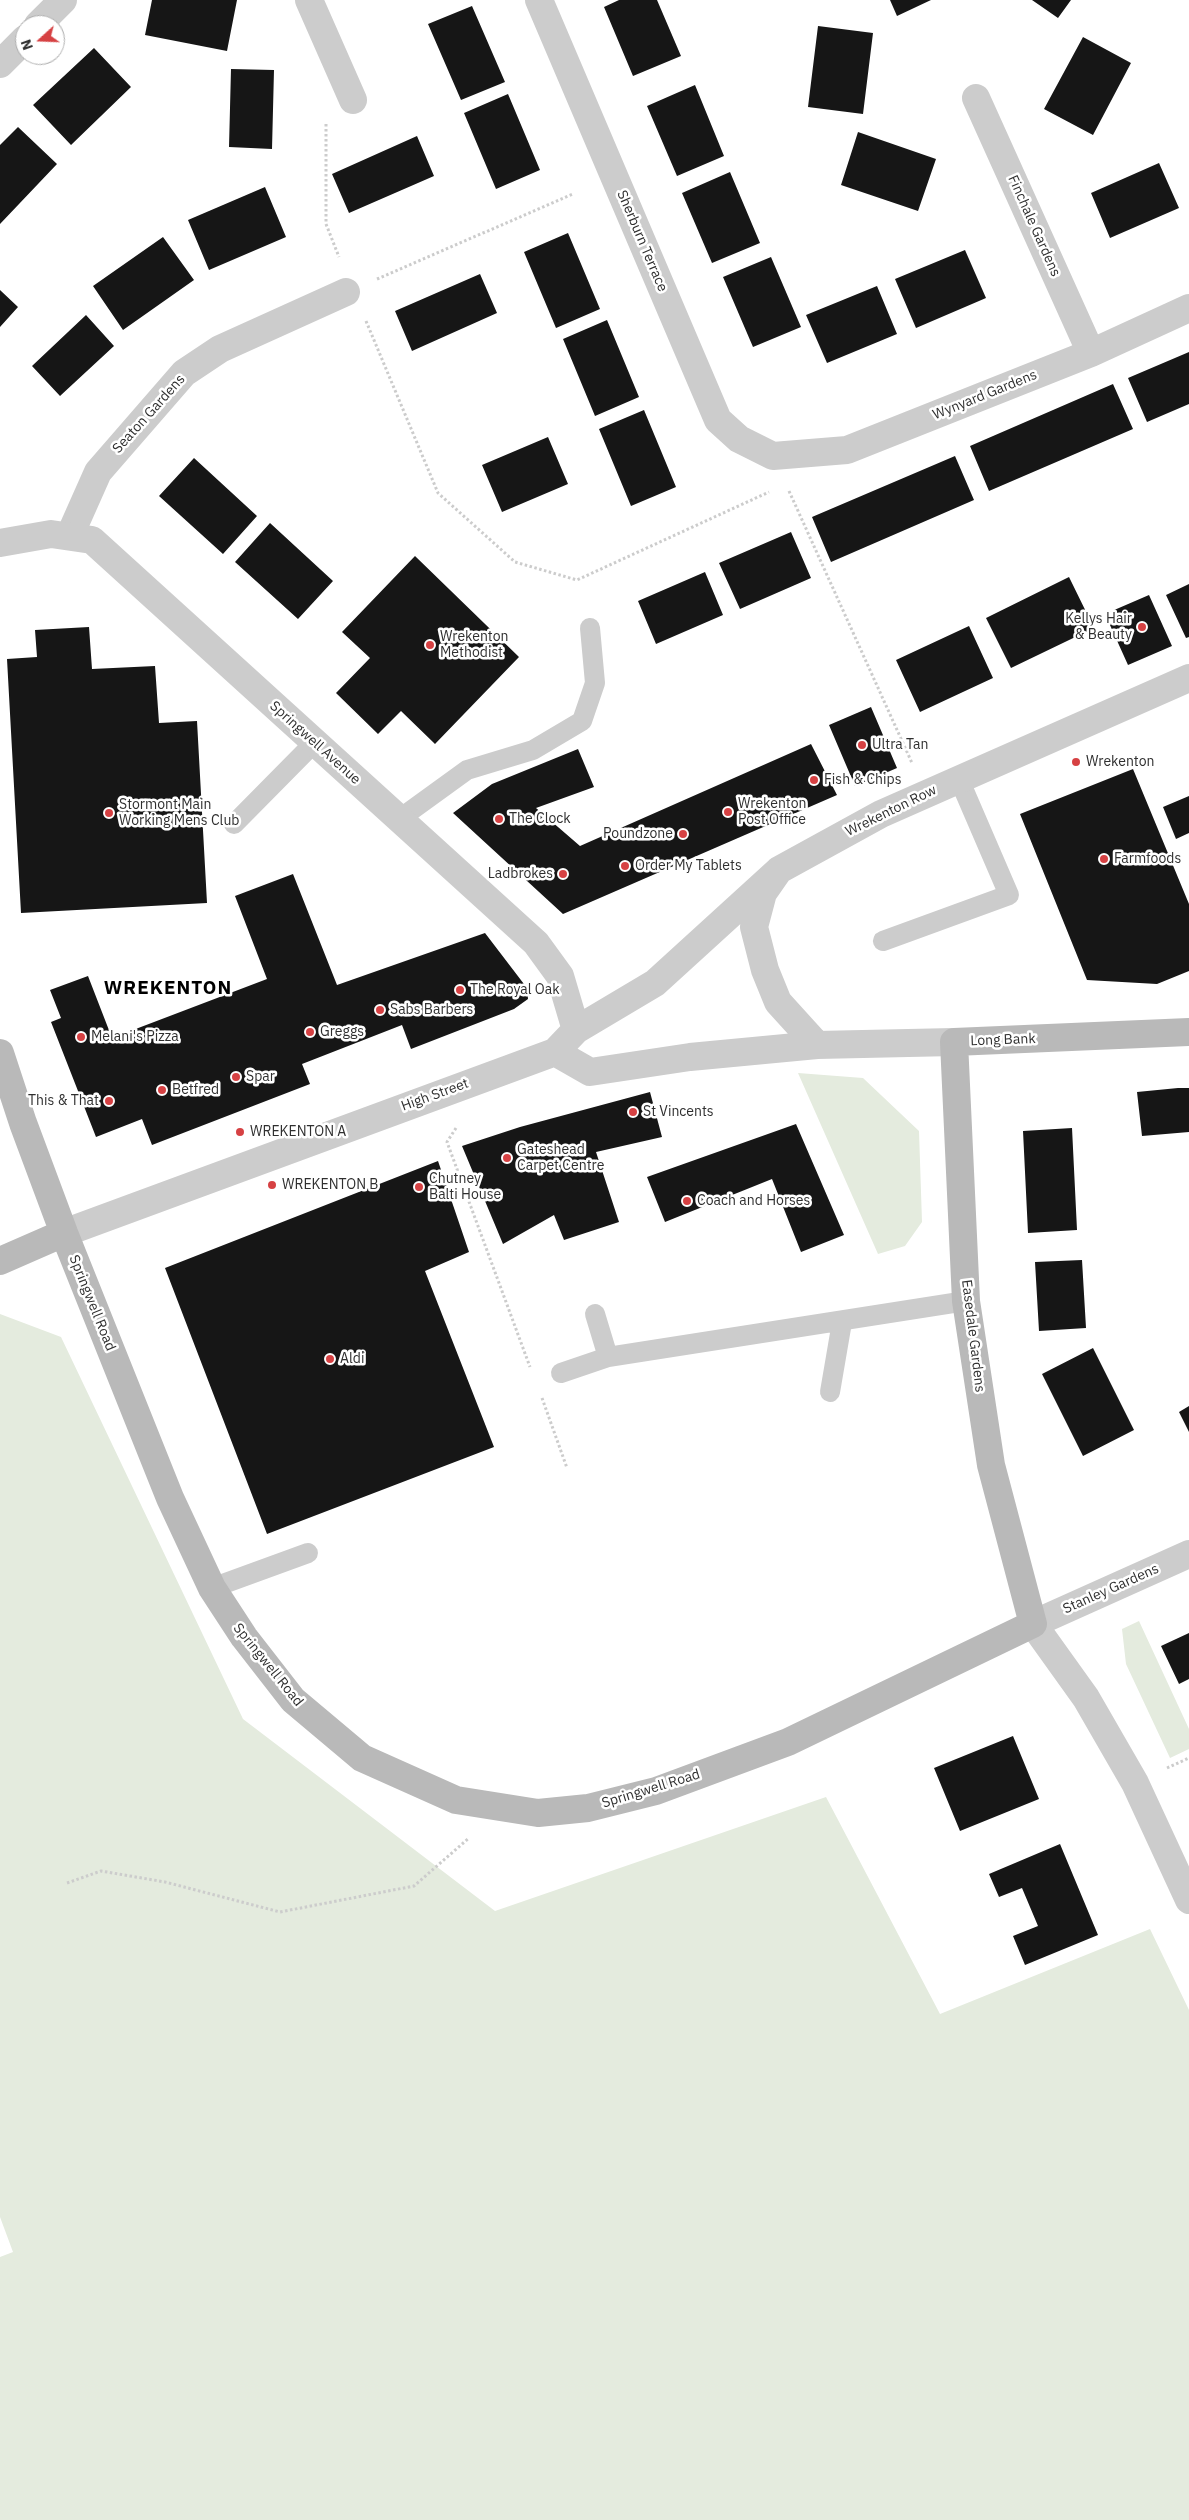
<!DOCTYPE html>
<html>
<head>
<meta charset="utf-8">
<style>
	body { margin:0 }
	#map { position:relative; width:1189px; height:2520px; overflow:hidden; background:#fff; font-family:"IBM Plex Sans",sans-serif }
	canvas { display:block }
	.north { position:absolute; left:15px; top:15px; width:50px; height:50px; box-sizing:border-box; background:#fff; border:1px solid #acacac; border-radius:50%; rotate:250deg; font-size:14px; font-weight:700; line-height:20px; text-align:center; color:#2f2f2f }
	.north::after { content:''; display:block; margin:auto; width:18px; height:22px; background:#d64143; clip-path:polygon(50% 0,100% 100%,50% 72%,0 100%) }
</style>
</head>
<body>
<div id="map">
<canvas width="1189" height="2520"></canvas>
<div class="north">N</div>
</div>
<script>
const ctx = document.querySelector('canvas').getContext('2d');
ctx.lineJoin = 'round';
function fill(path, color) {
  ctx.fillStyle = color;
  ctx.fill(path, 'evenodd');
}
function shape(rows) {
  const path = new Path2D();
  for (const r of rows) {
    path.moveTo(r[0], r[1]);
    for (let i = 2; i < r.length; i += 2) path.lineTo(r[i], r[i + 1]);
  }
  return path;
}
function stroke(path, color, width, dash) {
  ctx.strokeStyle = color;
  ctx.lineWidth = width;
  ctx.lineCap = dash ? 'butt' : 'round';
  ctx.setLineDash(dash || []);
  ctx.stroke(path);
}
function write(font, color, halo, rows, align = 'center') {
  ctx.font = font + ' "IBM Plex Sans",sans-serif';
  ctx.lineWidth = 5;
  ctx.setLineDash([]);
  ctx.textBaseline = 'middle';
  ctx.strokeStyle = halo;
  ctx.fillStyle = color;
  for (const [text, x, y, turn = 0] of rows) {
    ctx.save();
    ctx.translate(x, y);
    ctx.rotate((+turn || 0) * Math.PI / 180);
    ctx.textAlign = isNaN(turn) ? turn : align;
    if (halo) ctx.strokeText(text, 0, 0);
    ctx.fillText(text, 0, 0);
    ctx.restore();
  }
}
fill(shape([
	[798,1073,863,1078,919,1131,922,1222,905,1246,878,1254],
	[0,1314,61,1337,243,1719,495,1911,826,1797,940,2014,1150,1929,1189,2010,1189,2520,0,2520,0,2257,13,2252,0,2217],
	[1139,1621,1189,1729,1189,1749,1170,1758,1126,1664,1122,1629]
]), '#e4ebde');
fill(shape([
	[152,0,237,0,227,51,145,35],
	[619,0,657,0,681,56,633,76,604,7],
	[890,0,931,0,897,16],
	[1032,0,1071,0,1058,18],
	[472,6,505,82,461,100,428,24],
	[818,26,873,33,863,114,808,107],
	[1083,37,1131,63,1093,135,1044,109],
	[94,48,131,87,71,145,33,105],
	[231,69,274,70,272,149,229,147],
	[695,85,724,156,677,176,647,106],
	[508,94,540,170,496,189,464,113],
	[18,127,57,164,0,224,0,145],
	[858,132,936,159,918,211,841,185],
	[417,136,434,176,349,213,332,174],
	[1159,163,1179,208,1110,238,1091,193],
	[730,172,760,243,712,263,682,193],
	[265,187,286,237,209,270,188,220],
	[568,233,600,309,556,328,524,252],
	[163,237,194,280,123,330,93,286],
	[965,250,986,298,916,328,895,279],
	[771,257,801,327,753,347,723,277],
	[480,274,497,313,412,351,395,311],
	[877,286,897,334,827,363,806,315],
	[0,290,18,307,0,327],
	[86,315,114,346,60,396,32,366],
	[607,320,639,397,595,416,563,339],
	[1189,352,1189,404,1147,422,1128,378],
	[1113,384,1133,429,989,491,970,446],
	[644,410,676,487,631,506,599,429],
	[548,437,568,484,502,512,482,465],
	[955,456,974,500,831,562,812,517],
	[194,458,257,516,223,554,159,496],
	[270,523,333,581,298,619,235,562],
	[791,532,811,578,740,609,719,563],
	[415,556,519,657,435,744,401,711,378,734,336,693,370,658,342,632],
	[705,572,723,615,656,644,638,601],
	[1069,577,1094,628,1011,668,986,618],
	[1189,584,1189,637,1186,638,1166,595],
	[1149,595,1172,646,1128,665,1105,614],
	[969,626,993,678,920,712,896,660],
	[89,627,92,669,155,666,159,723,197,721,207,903,21,913,7,659,37,657,35,630],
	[871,707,897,768,855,786,829,725],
	[811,744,837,795,563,914,453,813,492,784,578,749,594,787,536,808,580,846],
	[1133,769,1189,904,1189,971,1157,984,1087,980,1020,814],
	[1189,796,1189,833,1176,839,1163,807],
	[293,874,337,985,485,933,527,988,528,999,514,1009,411,1049,402,1025,302,1064,310,1084,152,1145,142,1119,96,1137,51,1022,61,1018,50,990,88,976,112,1038,267,979,235,896],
	[1178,1088,1189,1088,1189,1132,1142,1136,1137,1092],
	[650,1092,662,1137,596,1152,619,1222,564,1240,554,1215,503,1244,462,1146,520,1127],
	[796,1124,844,1235,801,1252,772,1179,665,1222,647,1177],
	[1072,1128,1077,1230,1028,1233,1023,1131],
	[438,1161,469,1252,425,1271,494,1447,267,1534,165,1268],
	[1082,1260,1086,1328,1039,1331,1035,1262],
	[1093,1348,1134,1430,1083,1456,1042,1374],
	[1189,1406,1189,1432,1179,1412],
	[1189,1633,1189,1679,1179,1684,1161,1646],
	[1013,1736,1039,1799,960,1831,934,1768],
	[1060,1844,1098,1935,1025,1965,1013,1936,1038,1926,1022,1888,999,1897,989,1874]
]), '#161616');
stroke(shape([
	[326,124,326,224,339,257],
	[377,279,573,194],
	[366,321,438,493,515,562,577,580,769,492],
	[789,491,912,763],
	[456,1128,447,1142,530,1367],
	[542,1398,567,1468],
	[1167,1768,1189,1758],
	[67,1883,101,1871,165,1882,280,1912,414,1886,469,1838]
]), '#ccc', 3, [2.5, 2.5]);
stroke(shape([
	[398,820,467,770,533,750,582,721,595,683,590,628],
	[234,824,314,743],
	[883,941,1009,895,959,779],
	[595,1314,608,1357],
	[561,1373,608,1357,966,1301],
	[830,1392,842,1322],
	[212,1588,308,1553]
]), '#ccc', 20);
stroke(shape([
	[309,0,353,100],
	[539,0,718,420,739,439,773,456,847,450,1091,353,1189,308],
	[38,25,63,0],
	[0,64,25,39],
	[976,98,1091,353],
	[70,535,98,472,184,373,220,349,346,292],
	[1033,1624,1189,1554]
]), '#ccc', 28);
stroke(shape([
	[0,543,51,534,92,540,536,943,560,976,576,1030],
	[817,1045,778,1002,765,970,754,927,763,893,779,870,881,814,1189,678],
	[555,1052,590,1072,690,1057,817,1045,954,1042],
	[64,1233,555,1052,576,1030,655,983,779,870],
	[1033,1624,1086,1698,1135,1783,1189,1900]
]), '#ccc', 28);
stroke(shape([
	[0,1053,23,1123,64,1233,170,1498,212,1588,244,1637,293,1700,362,1758,456,1800,538,1813,588,1808,656,1791,788,1742,1033,1624,991,1465,966,1301,954,1042,1189,1032],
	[0,1261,64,1233]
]), '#b9b9b9', 28);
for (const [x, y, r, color] of [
	[1142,627,5,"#d64143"],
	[430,645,5,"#d64143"],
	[862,745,5,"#d64143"],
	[1076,762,5,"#d64143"],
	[814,780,5,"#d64143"],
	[728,812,5,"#d64143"],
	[109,813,5,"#d64143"],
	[499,819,5,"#d64143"],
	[683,834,5,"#d64143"],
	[1104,859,5,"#d64143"],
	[625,866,5,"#d64143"],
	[563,874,5,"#d64143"],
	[460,990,5,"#d64143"],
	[380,1010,5,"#d64143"],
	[310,1032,5,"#d64143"],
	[81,1037,5,"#d64143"],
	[236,1077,5,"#d64143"],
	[162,1090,5,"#d64143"],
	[109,1101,5,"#d64143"],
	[633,1112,5,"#d64143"],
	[240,1132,5,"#d64143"],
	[507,1158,5,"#d64143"],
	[272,1185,5,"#d64143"],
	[419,1187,5,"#d64143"],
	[687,1201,5,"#d64143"],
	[330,1359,5,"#d64143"]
]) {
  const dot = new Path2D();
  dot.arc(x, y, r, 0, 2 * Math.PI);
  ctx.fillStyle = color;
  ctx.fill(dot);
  stroke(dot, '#fff', 2);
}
write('14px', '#2f2f2f', '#fff', [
	["Finchale Gardens",1034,226,66],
	["Sherburn Terrace",642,241,67],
	["Wynyard Gardens",985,395,-22],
	["Seaton Gardens",149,414,-48],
	["Springwell Avenue",315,743,42],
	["Wrekenton Row",891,811,-26],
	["Long Bank",1003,1040,-2],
	["High Street",435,1095,-20],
	["Springwell Road",92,1303,68],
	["Easedale Gardens",973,1336,83],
	["Stanley Gardens",1111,1589,-24],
	["Springwell Road",268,1665,51],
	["Springwell Road",651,1789,-17]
]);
write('14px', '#2f2f2f', '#fff', [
	["Kellys Hair",1132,619,"right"],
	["& Beauty",1132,635,"right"],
	["Wrekenton",440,637],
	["Methodist",440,653],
	["Ultra Tan",872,745],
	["Wrekenton",1086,762],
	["Fish & Chips",824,780],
	["Wrekenton",738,804],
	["Post Office",738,820],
	["Stormont Main",119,805],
	["Working Mens Club",119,821],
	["The Clock",509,819],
	["Poundzone",673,834,"right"],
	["Farmfoods",1114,859],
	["Order My Tablets",635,866],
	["Ladbrokes",553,874,"right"],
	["The Royal Oak",470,990],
	["Sabs Barbers",390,1010],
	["Greggs",320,1032],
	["Melani's Pizza",91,1037],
	["Spar",246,1077],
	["Betfred",172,1090],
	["This & That",99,1101,"right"],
	["St Vincents",643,1112],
	["WREKENTON A",250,1132],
	["Gateshead",517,1150],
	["Carpet Centre",517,1166],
	["Chutney",429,1179],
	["Balti House",429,1195],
	["WREKENTON B",282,1185],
	["Coach and Horses",697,1201],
	["Aldi",340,1359]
], 'left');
ctx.letterSpacing = '1px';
write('bold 19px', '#000', '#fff', [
	["WREKENTON",168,989]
]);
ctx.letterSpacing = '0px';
</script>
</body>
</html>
